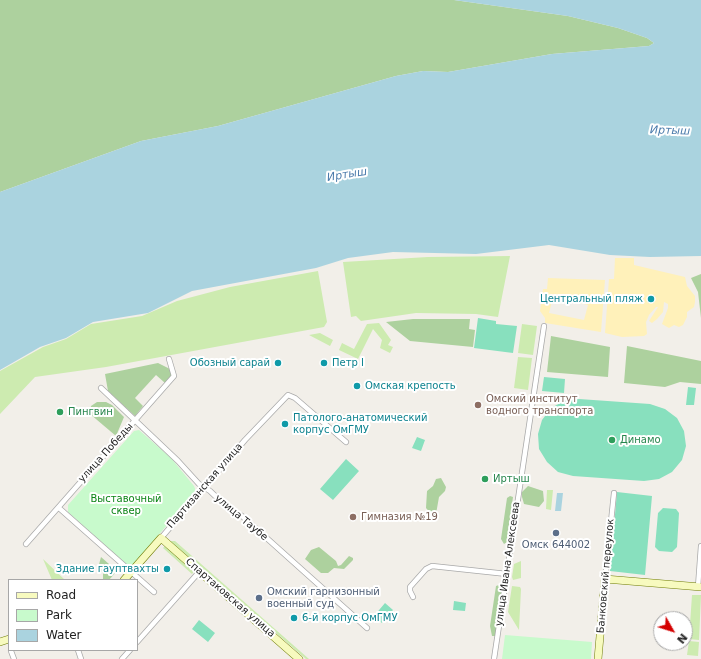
<!DOCTYPE html>
<html>
<head>
<meta charset="utf-8">
<style>
	body { margin:0 }
	#map { position:relative; width:701px; height:659px; overflow:hidden; background:#f2efe9; font-family:"DejaVu Sans",sans-serif }
	canvas { display:block }
	.legend { position:absolute; left:8px; top:579px; width:130px; height:72px; box-sizing:border-box; background:#fff; border:1px solid #a7a7a7; margin:0; padding:5px 7px; list-style:none; font-size:12px; color:#222 }
	.legend li { display:flex; align-items:center; gap:8px; height:20px }
	.legend b { width:20px; border:1px solid #a7a7a7 }
	.north { position:absolute; left:653px; top:611px; width:40px; height:40px; box-sizing:border-box; background:#fff; border:1px solid #a7a7a7; border-radius:50%; rotate:129deg; font-size:11px; font-weight:700; line-height:16px; text-align:center; color:#222 }
	.north::after { content:''; display:block; margin:auto; width:14px; height:18px; background:#d40000; clip-path:polygon(50% 0,100% 100%,50% 72%,0 100%) }
</style>
</head>
<body>
<div id="map">
<canvas width="701" height="659"></canvas>
<ul class="legend">
<li><b style="height:5px;background:#f7fabf"></b>Road</li>
<li><b style="height:11px;background:#c8facc"></b>Park</li>
<li><b style="height:11px;background:#aad3df"></b>Water</li>
</ul>
<div class="north">N</div>
</div>
<script>
const ctx = document.querySelector('canvas').getContext('2d');
ctx.lineJoin = 'round';
function fill(path, color) {
  ctx.fillStyle = color;
  ctx.fill(path, 'evenodd');
}
function shape(rows) {
  const path = new Path2D();
  for (const r of rows) {
    path.moveTo(r[0], r[1]);
    for (let i = 2; i < r.length; i += 2) path.lineTo(r[i], r[i + 1]);
  }
  return path;
}
function stroke(path, color, width, dash) {
  ctx.strokeStyle = color;
  ctx.lineWidth = width;
  ctx.lineCap = dash ? 'butt' : 'round';
  ctx.setLineDash(dash || []);
  ctx.stroke(path);
}
function write(font, color, halo, rows, align = 'center') {
  ctx.font = font + ' "DejaVu Sans",sans-serif';
  ctx.lineWidth = 4;
  ctx.setLineDash([]);
  ctx.textBaseline = 'middle';
  ctx.strokeStyle = halo;
  ctx.fillStyle = color;
  for (const [text, x, y, turn = 0] of rows) {
    ctx.save();
    ctx.translate(x, y);
    ctx.rotate((+turn || 0) * Math.PI / 180);
    ctx.textAlign = isNaN(turn) ? turn : align;
    if (halo) ctx.strokeText(text, 0, 0);
    ctx.fillText(text, 0, 0);
    ctx.restore();
  }
}
fill(shape([
	[510,256,498,317,476,314,416,313,361,321,356,316,351,317,343,262,428,257],
	[318,271,327,322,324,327,106,367,35,377,0,414,0,371,43,347,66,339,91,324,142,316,177,301,230,287],
	[379,323,391,340,388,345,393,347,390,353,380,348,382,340,373,329,358,359,339,350,342,343,354,349,367,324],
	[522,324,537,326,533,355,518,353],
	[320,333,333,340,330,346,309,335],
	[518,357,532,358,528,390,514,388],
	[547,490,553,490,551,510,546,509],
	[170,541,175,541,309,659,306,659],
	[165,546,194,571,192,574,163,548],
	[43,559,65,580,52,580],
	[521,561,521,578,513,580,512,577,514,564],
	[512,586,520,587,521,589,519,630,508,612],
	[692,595,701,595,699,640,689,639],
	[689,641,699,642,698,656,687,655]
]), '#cdebb0');
fill(shape([
	[0,0,454,0,568,16,618,28,647,38,654,43,649,46,552,54,448,72,423,71,396,76,218,126,141,141,0,192],
	[701,274,701,318,698,292,691,278],
	[413,319,470,319,469,329,475,330,473,347,410,341,386,322],
	[551,336,610,347,608,377,547,372],
	[627,346,701,361,701,384,680,382,665,387,624,383],
	[158,363,170,369,172,375,165,383,156,375,135,398,143,406,135,416,108,391,105,374],
	[97,402,106,402,112,405,124,417,116,436,90,414,91,406],
	[441,478,446,487,445,491,439,497,436,514,433,516,426,508,427,491,433,486,436,479],
	[528,486,543,491,544,501,539,507,524,504,522,497,522,492],
	[510,496,513,497,507,542,504,544,501,539,507,498],
	[319,547,336,561,338,566,341,565,349,556,353,558,353,560,344,569,334,568,328,573,321,573,305,559,311,550],
	[101,557,117,571,109,580,103,579,103,573,98,568],
	[499,585,502,593,498,629,496,636,492,636,490,626,496,586]
]), '#add19e');
fill(shape([
	[615,258,634,258,634,265,685,277,687,286,695,296,695,302,694,307,687,312,687,317,683,325,679,327,674,325,669,328,662,324,668,308,668,304,664,302,663,312,657,319,652,323,649,321,658,307,656,307,649,315,646,322,647,334,644,336,622,337,605,333,609,279,614,279],
	[548,278,605,280,601,332,545,323,545,318,540,311,543,289,547,289],
	[553,297,588,305,584,320,549,313]
]), '#fff1ba');
fill(shape([
	[139,430,171,458,194,486,196,491,133,565,130,566,126,564,68,512,68,505,134,431],
	[505,635,592,642,591,659,502,659]
]), '#c8facc');
fill(shape([
	[478,318,496,321,496,324,517,326,513,353,474,348],
	[544,377,565,379,564,393,542,391],
	[688,387,696,388,694,405,686,405],
	[579,399,650,404,665,409,677,418,684,431,686,446,682,460,672,472,659,479,644,481,573,476,558,472,547,462,539,449,538,434,542,420,551,408,564,401],
	[417,437,425,440,421,451,412,448],
	[346,459,359,471,333,500,320,489],
	[617,492,652,496,645,575,610,571],
	[663,508,676,509,679,513,677,547,672,552,659,551,655,547,658,513],
	[454,601,466,603,465,611,453,610],
	[385,603,393,610,382,623,374,616],
	[199,620,215,633,208,642,192,629]
]), '#88e0be');
fill(shape([
	[454,0,701,0,701,256,650,257,610,255,549,245,476,254,393,252,348,258,316,268,192,291,148,313,93,322,66,338,40,347,0,370,0,192,141,141,218,126,396,76,423,71,448,72,552,54,649,46,654,43,647,38,618,28,568,16],
	[557,493,563,493,561,511,555,511]
]), '#aad3df');
const street = shape([
	[101,388,178,461,199,484,210,491,229,509,242,516,367,628],
	[59,508,154,592],
	[161,538,245,440,288,395,295,398,346,442],
	[26,544,174,376,169,359],
	[605,579,614,493],
	[698,587,701,546],
	[413,597,410,591,410,587,426,569,432,566,507,574],
	[137,642,200,571],
	[78,650,81,659],
	[11,651,14,659],
	[122,659,130,650],
	[494,659,544,326]
]);
const secondary = shape([
	[124,580,161,538,299,659],
	[0,642,9,639],
	[598,659,605,579,701,587]
]);
stroke(street, '#a9a9a9', 6);
stroke(secondary, '#707d05', 8);
stroke(street, '#fff', 4.5);
stroke(secondary, '#f7fabf', 7);
for (const [x, y, r, color] of [
	[651,299,4,"#0f9aa8"],
	[278,363,4,"#0f9aa8"],
	[324,363,4,"#0f9aa8"],
	[357,386,4,"#0f9aa8"],
	[478,405,4,"#8d6e63"],
	[60,412,4,"#2e9e5b"],
	[285,424,4,"#0f9aa8"],
	[612,440,4,"#2e9e5b"],
	[485,479,4,"#2e9e5b"],
	[353,517,4,"#8d6e63"],
	[556,533,4,"#5c6f8a"],
	[167,569,4,"#0f9aa8"],
	[259,598,4,"#5c6f8a"],
	[294,618,4,"#0f9aa8"]
]) {
  const dot = new Path2D();
  dot.arc(x, y, r, 0, 2 * Math.PI);
  ctx.fillStyle = color;
  ctx.fill(dot);
  stroke(dot, '#fff', 1.5);
}
write('10px', '#0d838f', '#fff', [
	["Центральный пляж",643,299,"right"],
	["Обозный сарай",270,363,"right"],
	["Петр I",332,363],
	["Омская крепость",365,386],
	["Патолого-анатомический",293,418],
	["корпус ОмГМУ",293,430],
	["Здание гауптвахты",159,569,"right"],
	["6-й корпус ОмГМУ",302,618]
], 'left');
write('10px', '#785e54', '#fff', [
	["Омский институт",486,399],
	["водного транспорта",486,411],
	["Гимназия №19",361,517]
], 'left');
write('10px', '#27864d', '#fff', [
	["Пингвин",68,412],
	["Динамо",620,440],
	["Иртыш",493,479]
], 'left');
write('10px', '#222', '#fff', [
	["улица Победы",106,453,-48],
	["Партизанская улица",205,486,-49],
	["улица Таубе",241,518,40],
	["улица Ивана Алексеева",508,564,-82],
	["Банковский переулок",606,576,-85],
	["Спартаковская улица",230,598,41]
]);
write('10px', '#0c8416', '#fff', [
	["Выставочный",126,499],
	["сквер",126,511]
]);
write('10px', '#4e5e75', '#fff', [
	["Омск 644002",556,545],
	["Омский гарнизонный",267,592,"left"],
	["военный суд",267,604,"left"]
]);
write('italic 11px', '#4a7aab', '#fff', [
	["Иртыш",670,131,2],
	["Иртыш",347,175,-9]
]);
</script>
</body>
</html>
